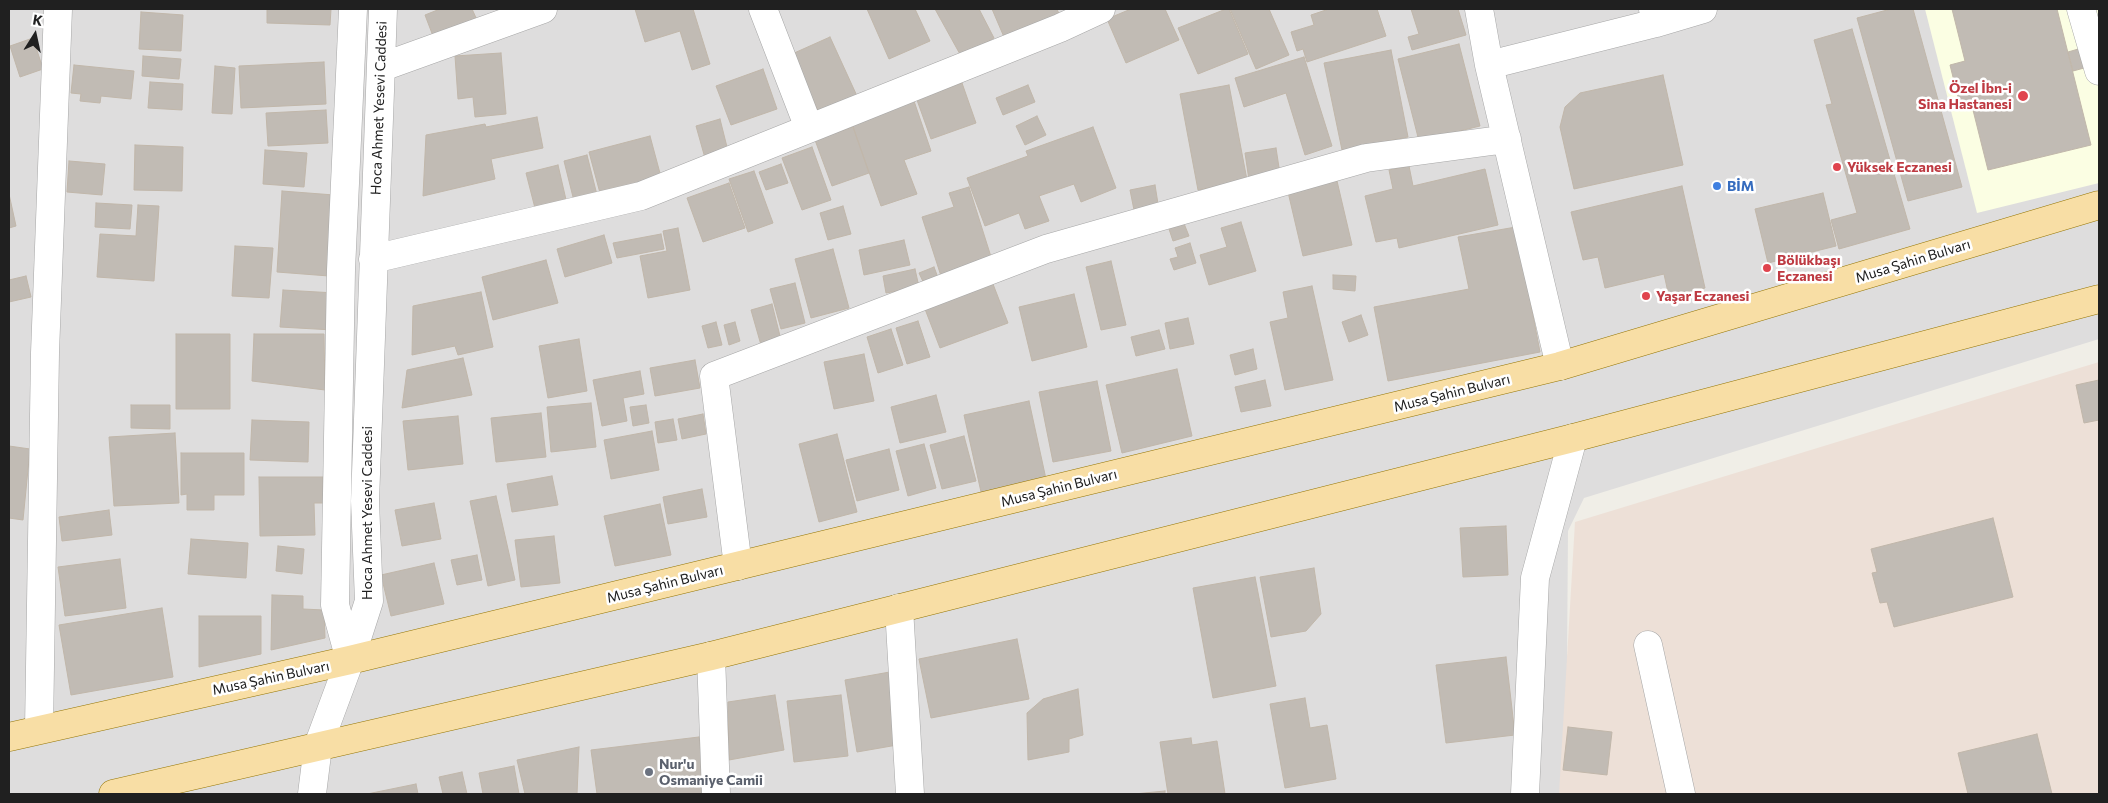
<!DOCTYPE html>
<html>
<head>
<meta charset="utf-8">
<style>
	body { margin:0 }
	#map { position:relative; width:2108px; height:803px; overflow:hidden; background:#f0eee7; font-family:Commissioner,sans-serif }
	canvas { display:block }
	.frame { position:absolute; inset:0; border:10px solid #202020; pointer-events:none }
	.north { position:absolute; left:10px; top:10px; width:50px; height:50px; -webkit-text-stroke:4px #fff; paint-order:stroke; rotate:10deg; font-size:14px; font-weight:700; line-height:20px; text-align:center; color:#202020 }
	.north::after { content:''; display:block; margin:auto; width:18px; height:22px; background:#202020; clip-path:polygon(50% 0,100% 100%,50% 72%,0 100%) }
</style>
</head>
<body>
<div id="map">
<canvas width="2108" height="803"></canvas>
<div class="frame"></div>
<div class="north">K</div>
</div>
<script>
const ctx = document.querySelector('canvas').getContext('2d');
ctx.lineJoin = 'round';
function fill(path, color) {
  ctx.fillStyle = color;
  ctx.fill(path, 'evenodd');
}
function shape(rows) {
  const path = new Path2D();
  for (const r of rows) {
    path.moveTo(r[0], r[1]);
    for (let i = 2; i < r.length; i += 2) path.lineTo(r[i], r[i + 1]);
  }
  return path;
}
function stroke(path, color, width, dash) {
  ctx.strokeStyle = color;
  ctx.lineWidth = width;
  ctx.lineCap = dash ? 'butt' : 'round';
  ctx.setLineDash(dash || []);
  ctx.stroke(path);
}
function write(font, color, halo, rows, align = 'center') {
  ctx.font = font + ' Commissioner,sans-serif';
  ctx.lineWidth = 5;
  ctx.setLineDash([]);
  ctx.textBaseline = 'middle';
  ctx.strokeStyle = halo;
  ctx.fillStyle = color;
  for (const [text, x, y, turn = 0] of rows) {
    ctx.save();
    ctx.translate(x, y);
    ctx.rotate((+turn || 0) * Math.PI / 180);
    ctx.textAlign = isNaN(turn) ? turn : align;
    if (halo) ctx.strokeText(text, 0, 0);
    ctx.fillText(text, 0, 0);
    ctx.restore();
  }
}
fill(shape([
	[9,9,2099,9,2099,339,1584,498,1568,531,1566,794,9,794]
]), '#dedddd');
fill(shape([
	[1925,9,2099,9,2099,183,1977,213]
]), '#fbfee3');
fill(shape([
	[2099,362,2099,794,1559,794,1575,522]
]), '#ede0d7');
const building = shape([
	[267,9,331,9,330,25,267,23,267,9],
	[440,9,472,9,477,20,433,36,425,15,440,9],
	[635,9,693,9,710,64,692,70,680,31,645,42,635,9],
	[867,9,915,9,930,41,889,59,867,9],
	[935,9,979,9,994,38,961,56,935,9],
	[992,9,1057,9,1059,14,1004,37,992,9],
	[1131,9,1165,9,1179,40,1126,63,1107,19,1131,9],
	[1226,9,1229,9,1248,54,1198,74,1178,28,1226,9],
	[1230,9,1269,9,1289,55,1256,69,1230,9],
	[1329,9,1377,9,1386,36,1307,62,1303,49,1297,51,1291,32,1314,25,1311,15,1329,9],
	[1411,9,1458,9,1466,35,1412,50,1408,37,1419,34,1411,9],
	[1891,9,1913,9,1962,187,1908,201,1857,18,1891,9],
	[1952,9,2057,9,2091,145,1988,170,1971,102,1960,105,1950,65,1965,61,1952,9],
	[141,12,183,15,181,51,139,49,141,12],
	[1852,29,1910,229,1839,249,1831,220,1857,213,1826,105,1832,104,1814,40,1852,29],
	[830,37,857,96,819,113,792,54,830,37],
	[33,38,43,69,20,77,10,46,33,38],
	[2099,43,2099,64,2073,71,2068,52,2099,43],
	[1459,44,1480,126,1419,141,1398,59,1459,44],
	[1391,50,1408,137,1342,150,1324,63,1391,50],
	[501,53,506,114,475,117,473,97,458,99,455,56,501,53],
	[143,56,181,59,179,79,142,76,143,56],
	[1304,57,1332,146,1305,155,1286,93,1244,107,1235,78,1304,57],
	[324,62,326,104,241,108,239,66,324,62],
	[74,65,134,71,131,99,101,96,100,103,80,101,81,94,71,93,74,65],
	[215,66,235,68,232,114,212,113,215,66],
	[763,69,777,109,731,125,716,86,763,69],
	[1663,75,1683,165,1574,189,1560,127,1565,107,1580,93,1663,75],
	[150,82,183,84,182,110,148,108,150,82],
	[962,83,976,123,931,139,917,100,962,83],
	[1028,85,1035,102,1003,115,996,98,1028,85],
	[1229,85,1247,180,1198,190,1180,94,1229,85],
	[914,101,931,151,904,160,917,194,881,206,852,124,914,101],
	[326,110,328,143,268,146,266,113,326,110],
	[1037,116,1046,135,1025,145,1016,126,1037,116],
	[537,117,543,148,491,159,495,179,423,196,426,135,485,124,486,127,537,117],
	[720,119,728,151,705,158,696,126,720,119],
	[853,127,869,173,832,186,815,140,853,127],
	[1093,127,1116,188,1081,202,1074,184,1039,196,1049,221,1025,229,1019,213,985,226,967,178,1028,156,1026,151,1093,127],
	[650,136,661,177,600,193,589,152,650,136],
	[135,145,183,147,182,191,134,190,135,145],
	[812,147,831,200,802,210,782,158,812,147],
	[1276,148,1280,174,1249,180,1245,153,1276,148],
	[265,150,307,153,304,187,263,184,265,150],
	[587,155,597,195,574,201,564,161,587,155],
	[69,161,105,164,102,195,67,192,69,161],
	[781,164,788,183,766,190,759,172,781,164],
	[558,165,567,204,536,212,526,173,558,165],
	[1409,166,1413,186,1485,169,1498,225,1399,248,1397,238,1376,242,1365,196,1393,189,1389,170,1409,166],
	[754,171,773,223,748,232,729,179,754,171],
	[1337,181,1352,245,1303,256,1288,192,1337,181],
	[729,183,745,228,703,242,687,198,729,183],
	[1155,185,1159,210,1135,215,1130,190,1155,185],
	[1682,186,1705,288,1669,297,1664,274,1605,288,1598,257,1583,260,1571,212,1682,186],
	[969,187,992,260,941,276,922,217,954,207,949,193,969,187],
	[282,191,334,195,329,276,277,272,282,191],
	[1823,193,1836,246,1768,263,1755,209,1823,193],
	[9,194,16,226,9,228,9,194],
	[96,203,132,205,130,229,95,227,96,203],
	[138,205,159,206,154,281,97,277,100,234,136,236,138,205],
	[843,206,851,234,828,240,820,213,843,206],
	[1183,221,1189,236,1173,241,1168,226,1183,221],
	[1241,222,1256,271,1209,285,1200,255,1227,247,1221,228,1241,222],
	[1516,227,1540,352,1388,381,1374,307,1469,289,1458,237,1516,227],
	[678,228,690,290,648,298,640,256,667,251,663,231,678,228],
	[661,234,664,249,617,258,613,243,661,234],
	[604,235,612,263,565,277,557,249,604,235],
	[904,240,910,265,864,275,859,250,904,240],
	[1190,243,1196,263,1174,270,1170,259,1178,257,1175,248,1190,243],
	[235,246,273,248,269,298,232,296,235,246],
	[833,249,849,308,811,318,795,259,833,249],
	[546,260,558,303,493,320,482,277,546,260],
	[1111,261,1126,325,1101,330,1086,267,1111,261],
	[934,267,940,283,926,288,919,273,934,267],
	[915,269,919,287,886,293,883,276,915,269],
	[1333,275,1356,276,1355,291,1333,289,1333,275],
	[26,276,31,297,9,302,9,280,26,276],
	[795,283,805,323,781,329,770,289,795,283],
	[993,284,1008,323,940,348,925,309,993,284],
	[1312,286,1333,380,1285,390,1270,322,1288,318,1283,292,1312,286],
	[283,290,335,293,333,330,280,327,283,290],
	[481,292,493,347,458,355,455,346,412,355,413,306,481,292],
	[1074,294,1087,347,1032,361,1019,307,1074,294],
	[772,304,781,340,761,345,751,310,772,304],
	[1361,315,1368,335,1349,342,1342,322,1361,315],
	[1188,318,1194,344,1170,349,1165,323,1188,318],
	[918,321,930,357,907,364,896,328,918,321],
	[716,322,722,345,708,348,702,326,716,322],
	[735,322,740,341,729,345,724,325,735,322],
	[891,329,903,365,878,373,867,337,891,329],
	[1159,330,1165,349,1136,356,1131,337,1159,330],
	[176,334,230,334,230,409,176,409,176,334],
	[254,334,324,334,325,390,252,381,254,334],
	[579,339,587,391,548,398,539,346,579,339],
	[1253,349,1257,369,1235,375,1230,355,1253,349],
	[864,354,874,401,834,409,824,362,864,354],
	[463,358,472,395,402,408,407,370,463,358],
	[695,360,700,388,655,396,650,368,695,360],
	[1177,369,1192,436,1122,453,1106,385,1177,369],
	[640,371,644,394,623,398,627,421,602,426,593,380,640,371],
	[1265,380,1271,406,1241,412,1235,387,1265,380],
	[2099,380,2099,420,2084,423,2076,385,2099,380],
	[1097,381,1111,451,1053,462,1039,392,1097,381],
	[936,395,946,432,900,443,891,407,936,395],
	[1029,401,1046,479,981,492,964,415,1029,401],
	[591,403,596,447,551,452,547,407,591,403],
	[131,405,170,405,170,429,131,428,131,405],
	[646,405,649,423,633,426,630,407,646,405],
	[541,413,546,457,496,462,491,418,541,413],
	[703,414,706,434,682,439,678,419,703,414],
	[458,416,463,464,408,470,403,421,458,416],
	[673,419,677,440,658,443,655,422,673,419],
	[252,420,309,422,308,462,250,460,252,420],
	[652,431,659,470,611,479,604,440,652,431],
	[175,433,179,503,114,506,109,437,175,433],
	[837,434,857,512,819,522,799,444,837,434],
	[964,436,976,481,942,489,930,445,964,436],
	[924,444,936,488,908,496,896,451,924,444],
	[9,446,30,449,23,520,9,518,9,446],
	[889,449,899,490,857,501,846,460,889,449],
	[181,453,244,453,244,495,214,495,214,510,187,510,187,494,181,495,181,453],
	[552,476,558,505,512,512,507,484,552,476],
	[259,477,323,477,324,503,314,503,315,535,260,536,259,477],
	[702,489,707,517,668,524,663,497,702,489],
	[496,496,515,580,488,586,470,501,496,496],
	[434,503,441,539,402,546,395,510,434,503],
	[660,504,671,555,615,566,604,516,660,504],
	[109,510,112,535,62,541,59,517,109,510],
	[1993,518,2013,597,1894,627,1887,602,1880,603,1872,573,1877,572,1871,549,1993,518],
	[1506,526,1508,575,1463,577,1460,528,1506,526],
	[554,536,560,583,521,587,515,540,554,536],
	[191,539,248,543,246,578,188,574,191,539],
	[278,546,304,549,302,574,276,571,278,546],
	[477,555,482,580,457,585,451,560,477,555],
	[120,559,126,608,65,616,58,567,120,559],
	[434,563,444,604,391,616,381,575,434,563],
	[1314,568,1321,614,1306,631,1271,637,1260,577,1314,568],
	[1255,577,1276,686,1213,698,1193,588,1255,577],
	[272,595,303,596,303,609,324,610,325,638,271,650,272,595],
	[162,608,173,677,71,695,59,625,162,608],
	[199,616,261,616,261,654,199,667,199,616],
	[1017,639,1029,699,931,718,919,659,1017,639],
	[1506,657,1515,735,1446,743,1436,665,1506,657],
	[901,670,903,744,857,752,845,680,901,670],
	[1078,689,1083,735,1069,739,1069,752,1028,760,1027,713,1043,699,1078,689],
	[775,695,784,750,729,760,728,702,775,695],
	[841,695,848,756,794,762,787,701,841,695],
	[1305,698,1310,728,1327,725,1336,779,1285,788,1270,704,1305,698],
	[1568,727,1612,732,1607,775,1563,770,1568,727],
	[2037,734,2052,794,1968,794,1958,753,2037,734],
	[699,737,707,794,597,794,591,750,699,737],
	[1191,738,1192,745,1217,741,1225,794,1168,794,1160,742,1191,738],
	[579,747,577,794,525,794,517,760,579,747],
	[514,766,519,794,483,794,479,773,514,766],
	[462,772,467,794,443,794,439,777,462,772],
	[416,784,418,794,367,794,416,784],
	[1165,791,1165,794,1134,794,1165,791]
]);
fill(building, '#c1bbb4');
stroke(building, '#c1b7aa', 1);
const minor = shape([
	[763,9,809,128],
	[1479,9,1489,65,1560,366],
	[1653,9,1656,23,1703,9],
	[2081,9,2099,71],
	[1489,65,1656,23],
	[382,67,543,9],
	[373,259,641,196,1060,28,1101,9],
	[738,566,714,376,1046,249,1366,158,1507,139],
	[899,608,910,794],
	[1648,645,1681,794],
	[711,656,716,794],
	[350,660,335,605,341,270,353,9],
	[39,729,45,353,58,9],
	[312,794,318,746,350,660,369,601,365,501,383,9],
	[1525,794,1535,578,1573,438]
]);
const major = shape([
	[9,737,350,660,1560,366,2099,205],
	[113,794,711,656,1573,438,2099,299]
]);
stroke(minor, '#a7a7a7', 29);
stroke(major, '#967707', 29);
stroke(minor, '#fff', 28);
stroke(major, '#f8dea5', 28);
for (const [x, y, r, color] of [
	[2023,96,6,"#e0444e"],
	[1837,167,5,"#e0444e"],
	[1717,186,5,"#3f7fe0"],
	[1767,268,5,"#e0444e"],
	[1646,296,5,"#e0444e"],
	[649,772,5,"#6b7280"]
]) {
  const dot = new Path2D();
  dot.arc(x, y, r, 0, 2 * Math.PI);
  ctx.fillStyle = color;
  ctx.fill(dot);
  stroke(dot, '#fff', 2);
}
write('bold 14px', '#be3a42', '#fff', [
	["Özel İbn-i",2012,88,"right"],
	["Sina Hastanesi",2012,104,"right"],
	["Yüksek Eczanesi",1847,167],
	["Bölükbaşı",1777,260],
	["Eczanesi",1777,276],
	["Yaşar Eczanesi",1656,296]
], 'left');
write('14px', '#202020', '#fff', [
	["Hoca Ahmet Yesevi Caddesi",379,108,-88],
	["Musa Şahin Bulvarı",1913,261,-17],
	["Musa Şahin Bulvarı",1452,393,-14],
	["Musa Şahin Bulvarı",1059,488,-14],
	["Hoca Ahmet Yesevi Caddesi",367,513,-90],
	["Musa Şahin Bulvarı",665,584,-14],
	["Musa Şahin Bulvarı",271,678,-12]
]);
write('bold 14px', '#366cbe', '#fff', [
	["BİM",1727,186]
], 'left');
write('bold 14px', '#5b616d', '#fff', [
	["Nur'u",659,764],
	["Osmaniye Camii",659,780]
], 'left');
</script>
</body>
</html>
